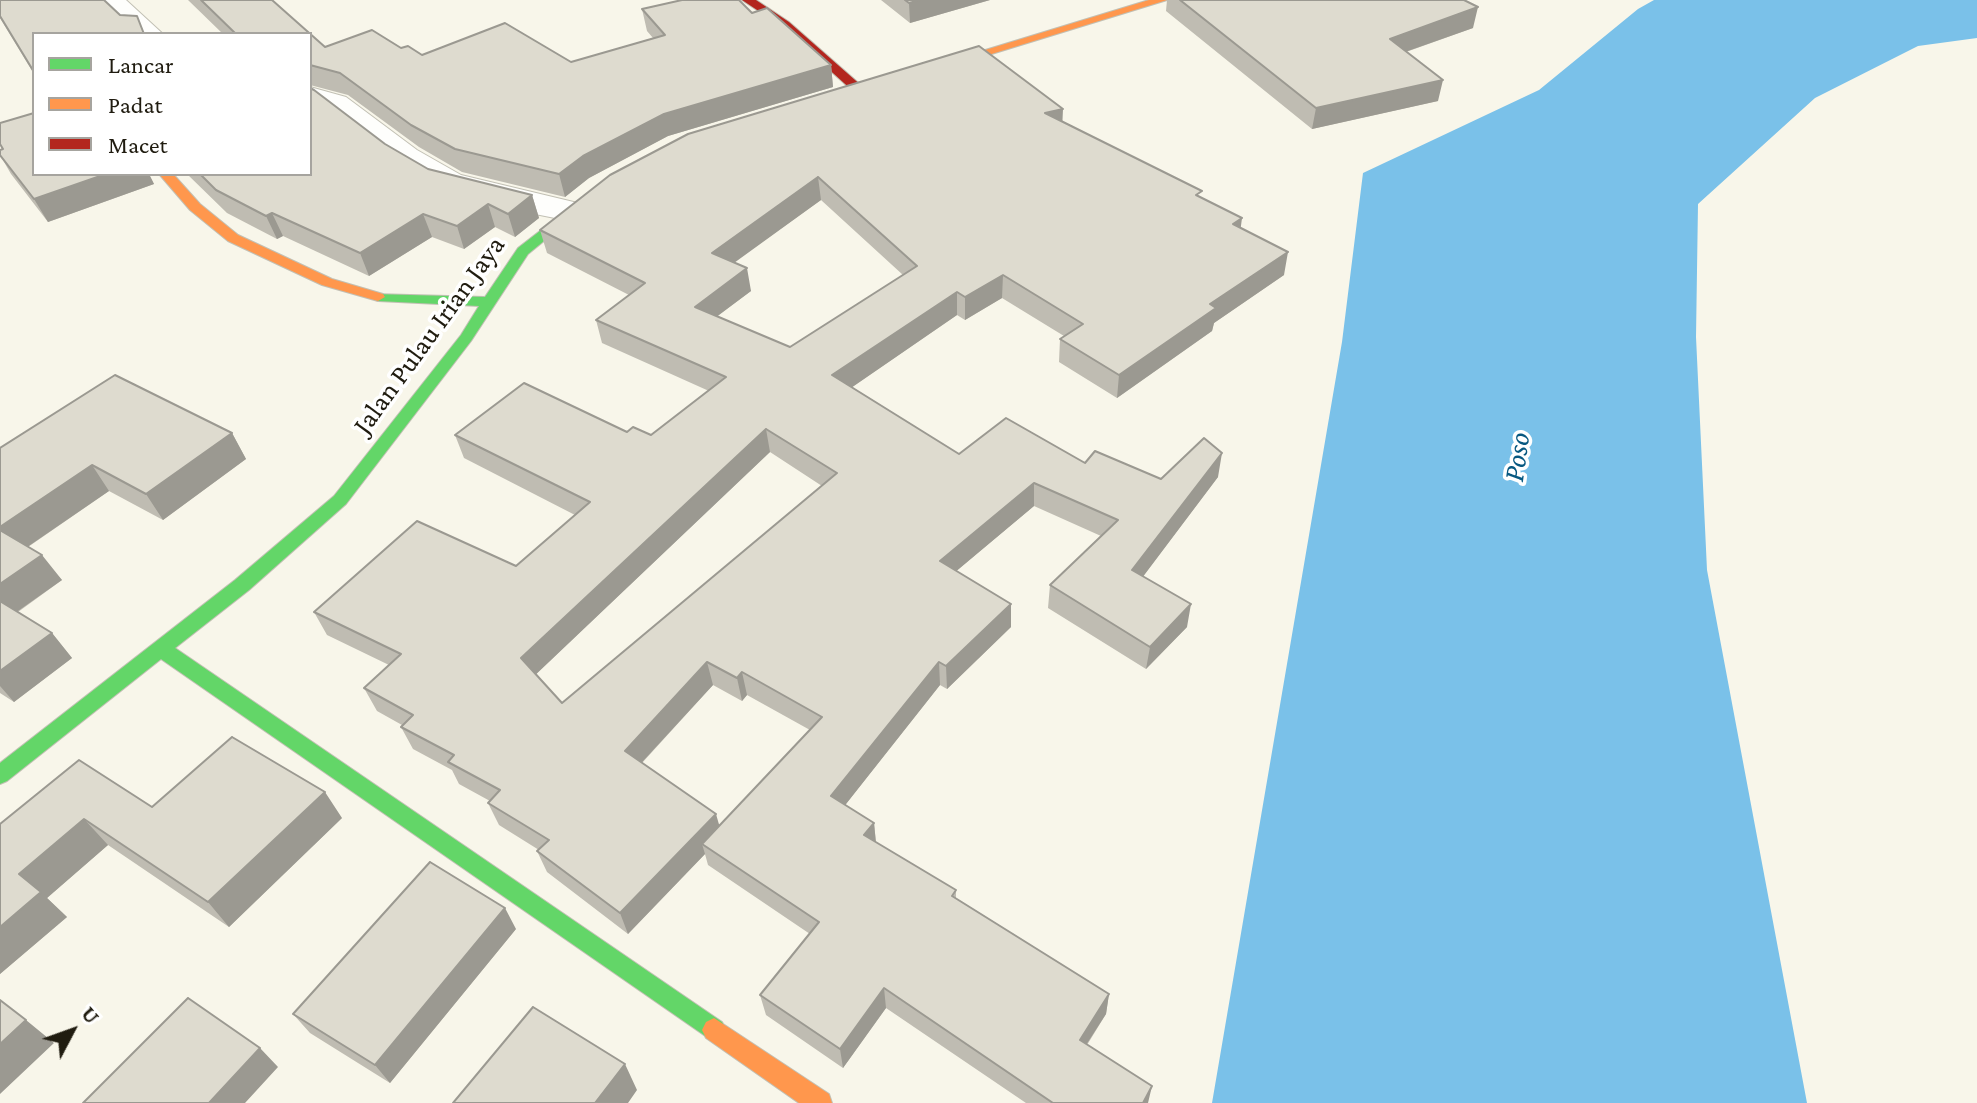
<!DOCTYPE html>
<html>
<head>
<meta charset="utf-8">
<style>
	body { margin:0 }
	#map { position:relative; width:1977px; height:1103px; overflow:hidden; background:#f8f6ea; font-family:"Crimson Pro",serif }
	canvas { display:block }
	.legend { position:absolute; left:32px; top:32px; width:280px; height:144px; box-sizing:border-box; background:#fff; border:2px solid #a6a49f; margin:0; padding:10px 14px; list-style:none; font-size:24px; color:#201c10 }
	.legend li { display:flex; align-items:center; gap:16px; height:40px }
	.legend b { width:40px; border:2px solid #a6a49f }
	.north { position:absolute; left:32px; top:991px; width:80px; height:80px; -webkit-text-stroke:6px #fff; paint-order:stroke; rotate:49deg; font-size:22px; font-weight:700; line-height:32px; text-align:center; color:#201c10 }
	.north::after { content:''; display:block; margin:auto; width:28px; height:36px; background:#201c10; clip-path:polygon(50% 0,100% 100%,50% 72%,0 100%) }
</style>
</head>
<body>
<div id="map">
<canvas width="1977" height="1103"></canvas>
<ul class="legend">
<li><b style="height:10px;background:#63d668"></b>Lancar</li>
<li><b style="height:10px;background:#ff974d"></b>Padat</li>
<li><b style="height:10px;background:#b3261e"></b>Macet</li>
</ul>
<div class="north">U</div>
</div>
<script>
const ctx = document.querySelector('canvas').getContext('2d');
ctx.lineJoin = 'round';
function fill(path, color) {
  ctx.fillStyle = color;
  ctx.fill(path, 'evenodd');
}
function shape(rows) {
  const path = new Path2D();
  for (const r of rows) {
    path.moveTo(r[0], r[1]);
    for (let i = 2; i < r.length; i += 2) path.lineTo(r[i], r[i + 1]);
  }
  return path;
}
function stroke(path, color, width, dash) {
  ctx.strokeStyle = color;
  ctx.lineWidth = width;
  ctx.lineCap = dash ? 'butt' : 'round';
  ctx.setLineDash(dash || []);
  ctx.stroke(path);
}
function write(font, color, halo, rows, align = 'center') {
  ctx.font = font + ' "Crimson Pro",serif';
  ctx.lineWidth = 7;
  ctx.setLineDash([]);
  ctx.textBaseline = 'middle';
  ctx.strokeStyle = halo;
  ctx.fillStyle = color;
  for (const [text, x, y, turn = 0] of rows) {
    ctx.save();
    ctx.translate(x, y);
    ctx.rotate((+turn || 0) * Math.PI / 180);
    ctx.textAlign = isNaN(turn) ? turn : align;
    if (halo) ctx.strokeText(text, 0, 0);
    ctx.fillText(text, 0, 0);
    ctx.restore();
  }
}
fill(shape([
	[1654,0,1977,0,1977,38,1918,46,1815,98,1698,204,1696,337,1707,570,1807,1103,1212,1103,1342,342,1363,173,1539,90,1638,9]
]), '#7ac1e9');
const street = shape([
	[96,0,126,0,163,34,132,34,96,0],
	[310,87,346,97,417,150,461,175,582,204,587,211,582,218,570,221,505,208,437,189,395,164,324,109,310,105,310,87]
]);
const fast = shape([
	[589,193,596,197,594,200,528,254,471,341,346,504,249,590,175,648,722,1022,726,1030,722,1038,714,1042,161,659,7,781,0,784,0,763,235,580,334,496,461,335,479,306,378,301,371,297,373,294,485,297,518,248,589,193]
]);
const slow = shape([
	[1149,0,1167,0,933,72,923,69,1149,0],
	[159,174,173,174,200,204,238,235,332,279,383,294,385,297,378,301,322,285,228,241,190,210,159,174],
	[714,1018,829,1094,832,1103,799,1103,706,1038,702,1030,706,1022,714,1018]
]);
const jam = shape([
	[742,0,756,0,789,22,863,87,863,93,855,93,781,26,742,0]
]);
stroke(street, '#c2c0b4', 2);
stroke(fast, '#c2c0b4', 2);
stroke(slow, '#c2c0b4', 2);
stroke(jam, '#c2c0b4', 2);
fill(street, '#fefefc');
fill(fast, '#63d668');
fill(slow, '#ff974d');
fill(jam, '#b3261e');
fill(shape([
	[0,0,34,34,34,74,0,18],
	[188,0,272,0,325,47,401,48,422,55,571,62,653,38,647,31,642,9,752,13,831,65,833,87,668,136,589,178,565,197,462,172,419,147,348,95,310,85,310,34,223,34],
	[881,0,990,0,910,23],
	[1167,0,1464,0,1473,28,1406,52,1438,101,1312,129,1166,11],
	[1062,121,1201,198,1241,228,1284,275,1214,323,1212,331,1117,398,1059,362,1060,339,1064,336,1002,298,965,320,957,315,852,387,959,454,1085,463,1161,479,1218,477,1143,576,1187,627,1146,669,1048,608,1050,585,1101,536,1034,506,956,571,1011,627,947,689,940,685,845,805,874,823,876,842,956,890,956,898,1109,994,1106,1014,1087,1045,1148,1103,1026,1103,886,1008,843,1068,766,1015,760,995,810,934,708,865,705,854,628,934,547,872,537,851,539,850,499,825,488,803,490,801,459,784,452,770,413,749,401,727,402,725,377,711,364,688,389,665,327,635,314,612,516,566,575,515,464,458,455,435,627,432,651,435,709,391,602,343,596,320,629,295,547,253,540,230],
	[821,200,903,275,790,347,717,316,751,291,734,262],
	[770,452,822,486,562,703,536,674],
	[713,685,742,701,747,695,810,730,720,825,642,763],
	[385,144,428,169,532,195,539,218,515,237,495,227,464,249,432,237,369,276,283,236,277,239,227,213,187,174,310,174],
	[3,149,34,174,149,174,154,184,48,222,11,174,0,155],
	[232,433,246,459,163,520,109,491,28,547,62,580,18,612,52,633,72,658,14,702,0,693,0,448],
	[152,807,342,818,229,927,108,845,47,898,67,917,0,974,0,824],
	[516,929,390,1083,310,1033,293,1014]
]), '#bfbcb2');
fill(shape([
	[920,0,990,0,910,23,909,3],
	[1478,7,1473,28,1385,59,1390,39],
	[831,65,833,87,668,136,589,178,565,197,559,174,583,156,664,114],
	[1443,80,1438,101,1312,129,1316,108],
	[1063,109,1062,131,1045,113],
	[106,174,149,174,154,184,48,222,34,199],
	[818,177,821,200,716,276,712,253],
	[532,195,539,218,515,237,508,214],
	[488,204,495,227,464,249,457,226],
	[272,213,283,236,277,239,266,216],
	[423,214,432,237,369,276,360,253],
	[1242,218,1239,241,1233,224],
	[1288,252,1284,275,1214,323,1212,331,1117,398,1119,375,1210,304],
	[747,268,751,291,699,330,695,307],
	[1003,275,1002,298,965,320,965,297],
	[957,292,957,315,835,399,832,375],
	[766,429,770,452,530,680,521,658],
	[232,433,246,459,163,520,146,494],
	[1222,453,1218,477,1130,594,1132,570],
	[92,465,109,491,17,554,0,532,0,527],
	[1034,483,1034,506,941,584,940,561],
	[42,555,62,580,8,618,0,608,0,584],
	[1011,604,1011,627,947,689,946,666],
	[1191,604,1187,627,1146,669,1150,647],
	[52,633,72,658,14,702,0,686,0,671],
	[707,662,713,685,632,773,625,751],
	[939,662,940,685,835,818,831,796],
	[742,672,747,695,742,701,737,678],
	[325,792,342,818,229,927,208,902],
	[716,814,722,835,702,844,705,854,628,934,620,913],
	[84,819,108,845,47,898,67,917,0,974,0,927,19,874],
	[874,823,876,844,864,835],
	[505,908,516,929,390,1083,375,1065],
	[884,988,886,1008,843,1068,840,1049],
	[1109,994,1106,1014,1077,1059,1080,1040],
	[26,1020,54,1043,0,1094,0,1044],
	[260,1048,278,1067,245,1103,209,1103],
	[625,1064,637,1090,628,1103,595,1103],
	[1152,1086,1148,1103,1143,1103]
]), '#9b9991');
const building = shape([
	[0,0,104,0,120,15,137,16,144,34,34,34,34,72,0,16,0,0],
	[201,0,272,0,325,47,372,30,401,48,408,46,422,55,505,23,571,62,665,35,642,9,682,0,739,0,752,13,767,8,831,65,664,114,583,156,559,174,455,149,411,125,340,73,310,65,310,34,236,34,201,0],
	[905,0,920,0,909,3,905,0],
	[1180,0,1464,0,1478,7,1390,39,1443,80,1316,108,1180,0],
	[979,46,1063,109,1045,113,1202,191,1196,195,1242,218,1233,224,1288,252,1210,304,1216,308,1119,375,1060,339,1083,324,1003,275,965,297,957,292,832,375,959,454,1006,418,1085,463,1095,451,1161,479,1204,438,1222,453,1132,570,1191,604,1150,647,1050,585,1118,520,1034,483,940,561,1011,604,946,666,939,662,831,796,874,823,864,835,956,890,952,896,1109,994,1080,1040,1152,1086,1143,1103,1053,1103,884,988,840,1049,760,995,819,922,702,844,822,717,742,672,737,678,707,662,625,751,716,814,620,913,537,851,549,840,488,803,500,790,448,762,454,755,401,727,413,715,364,688,401,654,314,612,417,521,516,566,590,502,455,435,524,383,627,432,633,427,651,435,726,377,596,320,645,283,540,230,610,175,688,134,979,46],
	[818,177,917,266,790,347,695,307,747,268,712,253,818,177],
	[766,429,837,473,562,703,521,658,766,429],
	[310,88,314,90,385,144,428,169,532,195,508,214,488,204,457,226,423,214,360,253,272,213,266,216,216,190,200,174,310,174,310,88],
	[34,113,34,174,106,174,34,199,0,155,0,150,3,149,0,144,0,123,34,113],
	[115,375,232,433,146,494,92,465,0,527,0,448,115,375],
	[0,530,42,555,0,584,0,530],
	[0,601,52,633,0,671,0,601],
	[232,737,325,792,208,902,84,819,19,874,41,892,0,927,0,824,79,760,152,807,232,737],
	[430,862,505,908,375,1065,293,1014,430,862],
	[188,998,260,1048,209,1103,83,1103,188,998],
	[0,1000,26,1020,0,1044,0,1000],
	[533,1007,625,1064,595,1103,453,1103,533,1007]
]);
fill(building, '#dedbcf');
stroke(building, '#9b9991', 2);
write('28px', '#201c10', '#fff', [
	["Jalan Pulau Irian Jaya",429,335,-54]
]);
write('italic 30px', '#075881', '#fff', [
	["Poso",1517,457,-82]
]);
</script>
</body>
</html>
